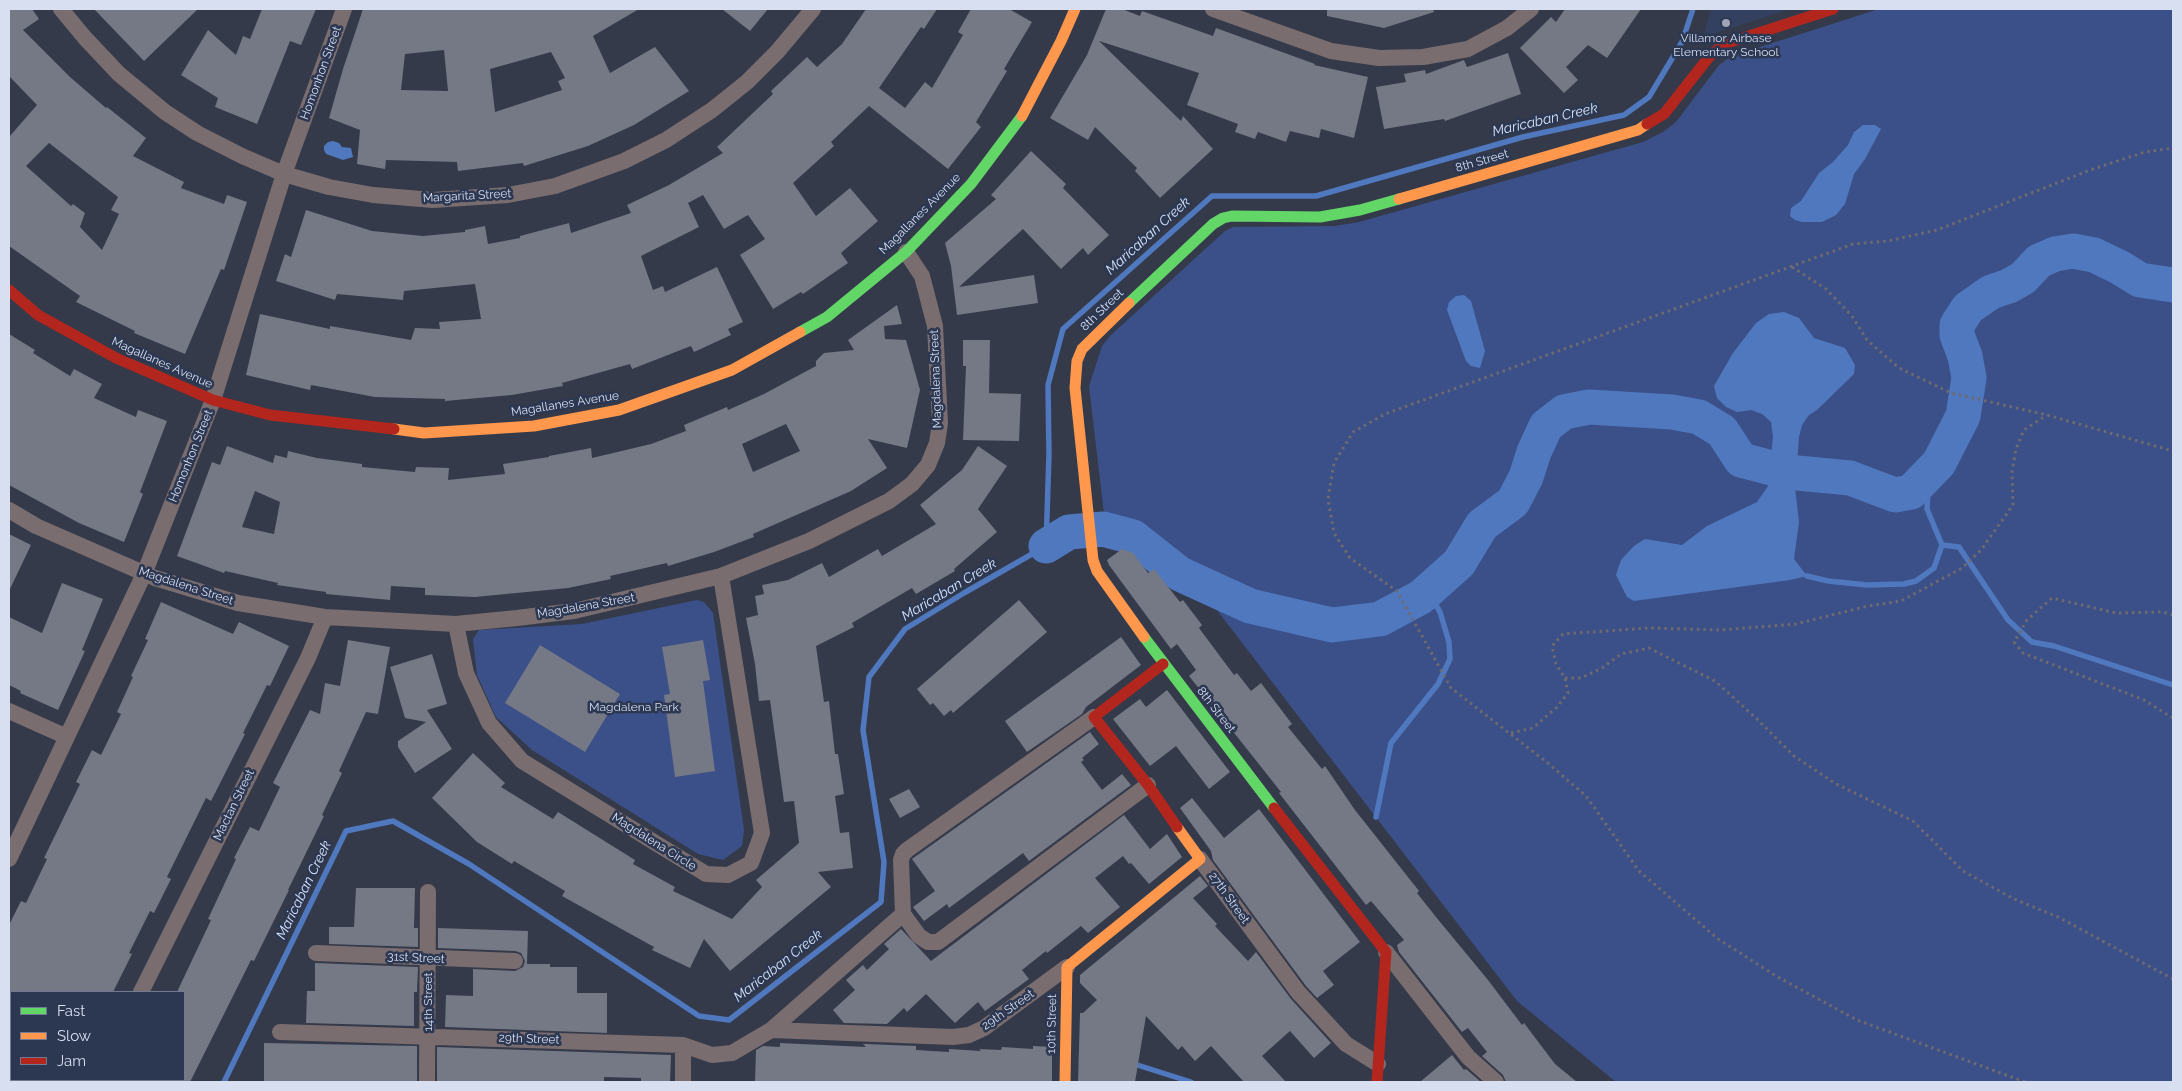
<!DOCTYPE html>
<html>
<head>
<meta charset="utf-8">
<style>
	body { margin:0 }
	#map { position:relative; width:2182px; height:1091px; overflow:hidden; background:#343a4a; font-family:Raleway,sans-serif }
	canvas { display:block }
	.frame { position:absolute; inset:0; border:10px solid #d8dff0; pointer-events:none }
	.legend { position:absolute; left:10px; top:991px; width:175px; height:90px; box-sizing:border-box; background:#2c3752; border:1px solid #717a91; margin:0; padding:6px 9px; list-style:none; font-size:15px; color:#d8dff0 }
	.legend li { display:flex; align-items:center; gap:10px; height:25px }
	.legend b { width:25px; border:1px solid #717a91 }
</style>
</head>
<body>
<div id="map">
<canvas width="2182" height="1091"></canvas>
<div class="frame"></div>
<ul class="legend">
<li><b style="height:6px;background:#63d668"></b>Fast</li>
<li><b style="height:6px;background:#ff974d"></b>Slow</li>
<li><b style="height:6px;background:#b3261e"></b>Jam</li>
</ul>
</div>
<script>
const ctx = document.querySelector('canvas').getContext('2d');
ctx.lineJoin = 'round';
function fill(path, color) {
  ctx.fillStyle = color;
  ctx.fill(path, 'evenodd');
}
function shape(rows) {
  const path = new Path2D();
  for (const r of rows) {
    path.moveTo(r[0], r[1]);
    for (let i = 2; i < r.length; i += 2) path.lineTo(r[i], r[i + 1]);
  }
  return path;
}
function stroke(path, color, width, dash) {
  ctx.strokeStyle = color;
  ctx.lineWidth = width;
  ctx.lineCap = dash ? 'butt' : 'round';
  ctx.setLineDash(dash || []);
  ctx.stroke(path);
}
function write(font, color, halo, rows, align = 'center') {
  ctx.font = font + ' Raleway,sans-serif';
  ctx.lineWidth = 5;
  ctx.setLineDash([]);
  ctx.textBaseline = 'middle';
  ctx.strokeStyle = halo;
  ctx.fillStyle = color;
  for (const [text, x, y, turn = 0] of rows) {
    ctx.save();
    ctx.translate(x, y);
    ctx.rotate((+turn || 0) * Math.PI / 180);
    ctx.textAlign = isNaN(turn) ? turn : align;
    if (halo) ctx.strokeText(text, 0, 0);
    ctx.fillText(text, 0, 0);
    ctx.restore();
  }
}
fill(shape([
	[1711,9,1790,9,1703,37]
]), '#34405f');
fill(shape([
	[1879,9,2173,9,2173,1082,1616,1082,1517,1001,1180,562,1104,514,1089,386,1102,346,1111,335,1225,231,1233,227,1335,226,1359,222,1643,142,1663,132,1676,122,1719,65,1726,60,1738,54],
	[697,600,704,602,713,613,744,830,742,846,723,860,698,854,532,750,496,717,477,675,473,639,479,630,582,624]
]), '#3b5089');
fill(shape([
	[1863,125,1875,125,1881,129,1865,159,1854,174,1845,204,1836,215,1822,222,1802,222,1795,220,1790,216,1791,208,1801,201,1819,173,1833,162,1848,145,1854,132],
	[333,141,339,143,342,147,351,148,353,157,343,160,326,154,324,150,324,146,328,142],
	[1464,295,1471,301,1485,351,1480,368,1471,366,1466,361,1447,310,1449,302,1456,296],
	[1784,312,1799,318,1814,338,1845,348,1855,365,1854,374,1817,410,1809,415,1802,425,1799,437,1795,488,1799,522,1794,559,1807,576,1790,580,1634,601,1627,597,1616,575,1621,560,1634,546,1645,539,1682,545,1707,526,1757,502,1768,486,1773,437,1771,422,1762,414,1751,410,1737,412,1726,407,1717,398,1714,386,1733,353,1756,323,1769,314]
]), '#4f78be');
stroke(shape([
	[1942,545,1959,547,2008,620,2032,642,2054,646,2173,685],
	[1807,576,1828,581,1867,585,1904,584,1916,581,1934,568,1942,545,1927,509,1928,491,1939,463],
	[1376,817,1391,743,1438,684,1450,659,1449,642,1440,612,1433,600,1421,597],
	[1131,1063,1191,1082],
	[224,1082,346,831,393,821,469,864,699,1016,729,1020,881,902,884,862,863,730,869,677,905,629,964,593,1046,546,1049,454,1048,385,1063,329,1212,196,1316,196,1523,137,1624,115,1649,97,1682,42,1693,9]
]), '#4f78be', 5.5);
stroke(shape([
	[1046,546,1069,532,1103,529,1133,537,1180,574,1250,606,1332,625,1380,619,1421,597,1459,563,1482,525,1513,502,1526,477,1534,452,1546,426,1564,412,1589,407,1672,412,1699,417,1722,431,1741,460,1787,472,1850,478,1895,495,1911,492,1939,463,1963,416,1969,378,1965,356,1957,335,1957,325,1968,308,1991,292,2009,286,2023,278,2039,261,2055,254,2073,251,2094,255,2119,267,2140,280,2173,285]
]), '#4f78be', 35);
fill(shape([
	[9,9,32,9,39,19,23,30,70,77,106,108,107,107,146,138,133,156,184,182,181,188,224,204,227,195,247,202,224,270,221,269,185,354,134,333,135,331,76,302,80,296,9,246,9,137,37,105,9,76],
	[49,143,118,197,111,210,119,214,102,250,80,227,85,213,73,204,71,206,26,166],
	[94,9,198,9,144,61],
	[262,9,316,9,301,45,290,41,257,124,215,107,218,98,181,75,208,30,236,55,243,36,250,39],
	[363,9,639,9,593,36,610,73,655,47,689,91,634,125,588,146,524,166,523,163,458,171,457,162,386,160,385,169,357,164,360,130,329,118,343,69],
	[444,50,448,91,401,90,405,54],
	[551,52,565,78,558,81,562,90,495,112,490,69],
	[722,9,768,9,750,31],
	[866,9,937,9,924,29,921,27,879,88,905,108,925,82,932,88,963,35,958,32,971,9,1009,9,1032,22,1004,69,1007,71,976,122,981,127,948,169,869,106,831,142,834,146,793,183,816,216,850,188,878,221,841,253,848,263,803,294,801,292,773,309,740,255,765,239,748,215,724,229,703,195,688,203,699,227,641,256,653,290,663,286,665,292,717,267,743,322,728,329,731,335,694,352,691,346,632,369,630,364,562,383,563,386,512,395,445,401,445,399,375,397,311,385,310,390,246,375,260,314,330,329,330,326,411,340,415,328,440,329,439,322,481,319,475,284,404,291,403,300,337,294,335,300,276,281,285,254,291,257,306,210,372,231,423,236,465,232,465,230,485,226,488,244,520,238,520,236,569,223,571,233,631,213,627,205,669,185,723,153,717,147,773,94,771,91,807,57,817,67,842,44],
	[1106,9,1122,9,1140,16,1142,11,1213,36,1216,28,1315,64,1314,65,1368,77,1354,138,1321,129,1319,138,1290,131,1286,142,1258,132,1255,139,1235,132,1238,124,1187,105,1199,73,1099,41,1181,121,1183,116,1213,149,1160,198,1135,171,1137,168,1095,127,1088,140,1050,118,1087,55],
	[1327,9,1433,9,1434,12,1384,28,1327,16],
	[1565,9,1641,9,1607,58,1588,45,1566,67,1578,80,1564,93,1520,48,1551,17,1556,22],
	[1508,53,1521,94,1445,121,1444,119,1384,129,1376,87,1406,82,1404,74,1425,70,1426,74,1464,60,1467,67],
	[1031,151,1066,184,1063,188,1109,235,1088,255,1083,248,1061,269,1023,229,959,287,1034,275,1038,303,957,315,951,266,945,243,996,199,991,195],
	[897,305,902,324,884,326,885,339,906,340,920,390,907,448,868,439,887,468,851,491,753,534,754,537,714,552,668,566,667,563,610,576,611,579,568,588,475,597,425,595,425,588,391,586,390,600,326,594,326,592,277,585,278,583,225,571,224,573,177,556,212,462,220,465,227,446,273,463,275,455,287,458,288,451,317,458,362,464,362,467,415,472,416,467,449,468,448,480,505,474,503,464,549,457,549,456,591,448,592,458,651,444,686,431,684,425,727,407,728,410,764,394,816,366,816,361,824,353,854,350,848,340],
	[786,424,800,451,753,472,742,444],
	[255,491,280,502,274,534,242,527],
	[9,334,35,350,33,353,70,376,74,369,102,384,94,398,136,417,138,410,167,421,140,492,143,494,124,542,79,523,9,485],
	[963,340,990,340,989,393,1021,394,1019,441,963,440,966,366,963,366],
	[978,446,1007,466,978,509,997,532,954,569,955,571,916,594,912,588,852,623,854,627,816,646,824,702,829,701,835,754,838,754,844,794,835,796,840,833,849,832,853,868,818,872,831,887,730,971,704,939,690,968,652,950,654,947,562,896,565,891,514,861,512,864,477,842,432,798,473,753,505,783,501,787,553,819,558,812,635,860,633,864,675,887,673,891,732,919,762,887,756,880,799,843,794,801,784,802,770,700,759,701,755,664,746,618,758,615,755,596,764,594,762,585,788,580,822,563,829,577,878,549,882,556,936,524,920,505,962,470],
	[9,534,31,545,9,591],
	[1122,549,1133,553,1148,573,1154,569,1180,602,1183,600,1202,625,1199,628,1234,675,1237,673,1251,691,1261,683,1292,724,1288,727,1322,769,1325,766,1355,810,1419,891,1417,893,1436,917,1488,980,1522,1025,1524,1023,1555,1064,1577,1082,1506,1082,1503,1075,1482,1056,1487,1052,1468,1028,1462,1032,1399,952,1397,945,1404,940,1371,901,1366,905,1279,793,1281,792,1189,676,1196,670,1177,644,1171,649,1109,565,1107,560],
	[62,583,103,599,82,650,85,651,58,710,20,693,21,691,9,685,9,617,42,633],
	[1019,600,1047,632,953,713,951,710,944,716,933,703,930,705,917,689],
	[161,602,233,634,239,622,289,646,270,686,267,685,243,733,245,734,211,801,206,798,167,877,171,879,154,913,150,911,129,953,132,954,113,992,9,992,9,925,21,901,26,903,47,859,44,858,80,784,76,782,92,750,101,755,121,714,117,712,133,677,131,676,148,640,145,639],
	[1121,637,1141,665,1086,707,1082,714,1027,752,1005,721],
	[348,640,390,647,378,714,366,712,339,771,342,773,322,815,324,816,288,890,289,890,254,961,251,960,190,1082,184,1082,184,992,177,992,211,920,208,919,236,859,234,858,250,827,259,831,280,787,273,783,310,710,320,714,325,683,340,686],
	[703,640,710,680,703,681,715,771,675,777,664,695,670,694,662,647],
	[540,645,620,694,585,752,505,703],
	[432,654,447,704,427,710,452,749,415,773,398,747,398,741,426,722,405,718,390,667],
	[1167,690,1230,772,1209,789,1176,746,1150,766,1113,719,1140,699,1146,707],
	[1090,732,1099,744,1082,758,1084,760,1081,762,1102,790,1122,774,1131,785,1029,861,1023,853,949,908,947,904,924,921,913,907,935,891,912,859],
	[909,789,920,807,900,818,889,799],
	[1192,798,1224,838,1259,809,1360,942,1323,971,1334,985,1317,998,1306,986,1213,860,1211,851,1180,808],
	[1124,815,1150,849,1167,834,1182,857,1149,884,1131,863,1129,864,1123,856,1095,878,1120,907,1088,933,1081,926,1047,953,1046,951,1022,970,1029,979,985,1011,978,1002,955,1023,926,994,907,1012,904,1008,887,1024,844,1023,833,1010,855,990,846,980,863,965,867,970,889,949,884,944,901,929,931,961],
	[1200,876,1208,886,1193,898,1217,924,1215,926,1248,961,1256,952,1291,999,1331,1043,1314,1058,1290,1031,1262,1056,1286,1082,1244,1082,1211,1046,1195,1061,1182,1046,1178,1050,1146,1016,1135,1082,1078,1082,1080,1013,1083,1013,1097,1000,1080,983,1080,975],
	[356,888,415,888,414,928,418,928,418,947,329,944,329,927,354,927],
	[438,928,528,931,527,964,550,964,550,967,577,967,577,993,607,993,607,1033,445,1027,446,995,473,996,473,969,515,971,523,967,525,961,521,953,515,951,438,948],
	[315,963,418,967,417,992,414,992,414,1026,306,1023,307,991,315,991],
	[264,1043,417,1046,417,1082,264,1082],
	[780,1043,866,1047,863,1044,866,1044,916,1046,916,1050,949,1052,949,1049,981,1051,979,1049,1001,1050,1002,1047,1033,1049,1033,1046,1052,1047,1052,1082,755,1082,756,1050,763,1046,780,1047],
	[437,1047,671,1055,670,1082,641,1082,641,1078,604,1077,604,1082,437,1082],
	[1452,1055,1464,1070,1466,1069,1481,1082,1420,1082]
]), '#757885');
stroke(shape([
	[1792,267,1826,289,1852,316,1867,340,1899,368,1951,393,2047,415,2173,451],
	[2173,615,2163,612,2116,613,2052,598,2027,620,2014,642,2023,653,2144,700,2173,718],
	[1565,678,1581,678,1602,668,1621,654,1649,648,1715,681,1757,719,1794,756,1836,784,1913,821,1963,871,2014,899,2058,917,2173,979],
	[1511,733,1533,728,1557,707,1568,693,1565,678,1556,664,1552,646,1563,634,1648,628,1721,630,1796,624,1868,606,1901,601,1962,568,1981,550,2013,505,2012,472,2016,449,2024,430,2047,415],
	[2025,1082,1857,1020,1776,976,1718,939,1639,871,1586,796,1549,764,1451,688,1397,591,1350,558,1334,533,1328,499,1334,463,1353,432,1385,414,1853,244,1888,241,1937,230,2090,170,2145,152,2173,148]
]), '#6f6a6e', 3, [2.5, 4]);
stroke(shape([
	[61,9,85,38,119,74,165,112,197,133,242,156,284,174,329,187,373,195,433,200,508,195,555,186,624,161,666,140,712,110,747,82,777,52,813,9],
	[1213,9,1331,51,1379,58,1423,57,1468,49,1507,28,1531,9],
	[9,510,36,526,155,578,238,603,325,617,456,624,517,618,574,611,721,576,809,541,889,501,912,484,928,465,937,443,940,423,935,326,922,276,906,252],
	[456,624,466,673,489,723,522,761,706,874,728,875,751,863,762,833,721,576],
	[9,711,67,737],
	[9,859,144,574,213,400,284,174,344,9],
	[1200,859,1298,992,1346,1044,1378,1064],
	[903,914,919,936,928,942,938,942,1148,785],
	[1386,952,1468,1057,1496,1082],
	[316,953,515,961],
	[141,992,308,658,325,617],
	[771,1030,953,1037,969,1035,984,1028,1067,967],
	[280,1032,683,1045,712,1055,732,1053,771,1030,903,914,901,860,903,854,907,850,1094,717],
	[683,1045,683,1082],
	[97,1082,98,1080],
	[427,1082,428,892]
]), '#796d6f', 16);
stroke(shape([
	[1129,303,1213,224,1223,218,1232,216,1320,217,1360,210,1399,199],
	[800,332,827,317,906,252,971,184,1022,116],
	[1144,637,1274,808]
]), '#63d668', 11);
stroke(shape([
	[1022,116,1061,41,1075,9],
	[1399,199,1638,130,1647,124],
	[1129,303,1082,349,1077,361,1075,388,1093,560,1097,571,1144,637],
	[394,429,424,433,534,426,619,410,732,370,800,332],
	[1065,1082,1067,967,1200,859,1177,827]
]), '#ff974d', 11);
stroke(shape([
	[1647,124,1664,114,1709,57,1724,44,1833,9],
	[9,290,38,315,116,358,213,400,270,415,394,429],
	[1163,664,1094,717,1148,785,1177,827],
	[1274,808,1386,952,1377,1082]
]), '#b3261e', 11);
for (const [x, y, r, color] of [
	[1726,23,5,"#9fa5b6"]
]) {
  const dot = new Path2D();
  dot.arc(x, y, r, 0, 2 * Math.PI);
  ctx.fillStyle = color;
  ctx.fill(dot);
  stroke(dot, '#2c3752', 2);
}
write('12px', '#d8dff0', '#2c3752', [
	["Villamor Airbase",1726,38],
	["Elementary School",1726,52]
]);
write('12px', '#d8dff0', '#2c3752', [
	["Homonhon Street",321,73,-70],
	["8th Street",1482,161,-16],
	["Margarita Street",467,196,-3],
	["Magallanes Avenue",920,214,-45],
	["8th Street",1102,310,-44],
	["Magallanes Avenue",162,363,24],
	["Magdalena Street",936,379,-92],
	["Magallanes Avenue",565,404,-9],
	["Homonhon Street",191,456,-68],
	["Magdalena Street",186,586,18],
	["Magdalena Street",586,606,-10],
	["8th Street",1216,710,52],
	["Mactan Street",234,805,-64],
	["Magdalena Circle",654,842,32],
	["27th Street",1229,898,54],
	["31st Street",416,958,3],
	["14th Street",428,1002,-90],
	["29th Street",1008,1010,-35],
	["10th Street",1052,1024,-89],
	["29th Street",529,1039,2]
]);
write('12px', '#d2dbf0', '#2c3752', [
	["Magdalena Park",634,707]
]);
write('italic 14px', '#d7e3f8', '#2c3752', [
	["Maricaban Creek",1545,120,-13],
	["Maricaban Creek",1148,236,-42],
	["Maricaban Creek",949,590,-31],
	["Maricaban Creek",304,890,-64],
	["Maricaban Creek",778,966,-38]
]);
</script>
</body>
</html>
